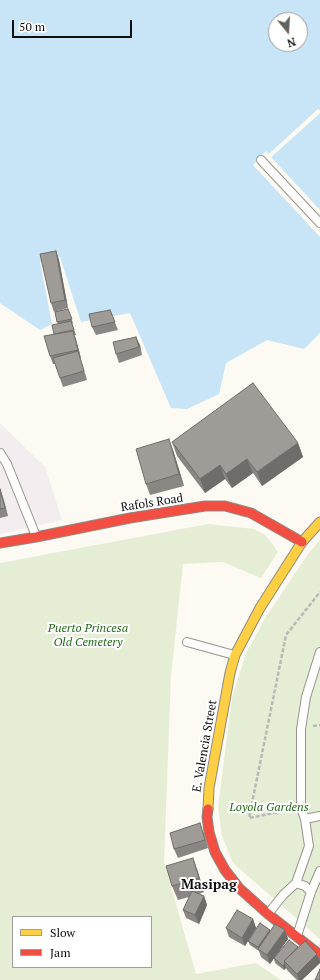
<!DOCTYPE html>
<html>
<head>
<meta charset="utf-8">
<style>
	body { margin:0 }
	#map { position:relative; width:320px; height:980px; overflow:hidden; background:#fcfaf2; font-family:"PT Serif",serif }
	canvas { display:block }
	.legend { position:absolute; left:12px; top:916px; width:140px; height:52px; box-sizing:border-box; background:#fff; border:1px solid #9f9f9f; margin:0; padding:5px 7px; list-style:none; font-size:12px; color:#0e0e0e }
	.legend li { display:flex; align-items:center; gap:8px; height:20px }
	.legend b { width:20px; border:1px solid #9f9f9f }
	.north { position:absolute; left:268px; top:12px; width:40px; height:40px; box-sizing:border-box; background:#fff; border:1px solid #9f9f9f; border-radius:50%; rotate:162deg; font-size:11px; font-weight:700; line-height:16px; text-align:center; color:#0e0e0e }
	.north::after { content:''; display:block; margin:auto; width:14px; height:18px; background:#61615e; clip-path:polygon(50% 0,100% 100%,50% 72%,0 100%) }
	.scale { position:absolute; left:12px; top:20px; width:120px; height:18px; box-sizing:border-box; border:2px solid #0e0e0e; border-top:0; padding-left:5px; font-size:12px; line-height:14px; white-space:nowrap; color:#0e0e0e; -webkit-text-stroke:3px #fff; paint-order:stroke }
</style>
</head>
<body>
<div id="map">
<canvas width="320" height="980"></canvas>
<ul class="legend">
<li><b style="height:5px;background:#ffcf43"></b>Slow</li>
<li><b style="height:5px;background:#f24e42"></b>Jam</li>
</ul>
<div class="north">N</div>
<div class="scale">50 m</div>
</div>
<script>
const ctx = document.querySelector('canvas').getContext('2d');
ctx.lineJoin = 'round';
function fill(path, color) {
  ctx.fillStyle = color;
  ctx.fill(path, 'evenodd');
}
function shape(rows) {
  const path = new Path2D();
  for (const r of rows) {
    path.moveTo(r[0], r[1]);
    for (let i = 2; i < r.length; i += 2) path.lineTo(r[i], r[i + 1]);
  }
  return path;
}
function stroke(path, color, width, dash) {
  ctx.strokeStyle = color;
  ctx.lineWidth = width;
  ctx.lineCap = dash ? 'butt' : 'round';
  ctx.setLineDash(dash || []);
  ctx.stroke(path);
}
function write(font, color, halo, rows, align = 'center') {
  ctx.font = font + ' "PT Serif",serif';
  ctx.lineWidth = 4;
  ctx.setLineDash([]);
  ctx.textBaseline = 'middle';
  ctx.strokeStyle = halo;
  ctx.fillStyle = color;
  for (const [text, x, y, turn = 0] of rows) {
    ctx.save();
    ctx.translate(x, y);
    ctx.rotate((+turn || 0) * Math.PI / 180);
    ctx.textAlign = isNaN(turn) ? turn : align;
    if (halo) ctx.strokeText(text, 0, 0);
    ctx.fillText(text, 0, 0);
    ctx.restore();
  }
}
fill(shape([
	[0,423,45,467,62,520,0,534]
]), '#f3edef');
fill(shape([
	[208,524,254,529,265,535,271,542,278,552,261,578,223,562,183,564,171,675,164,862,196,974,256,963,281,980,0,980,0,563],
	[13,917,151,917,151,967,13,967],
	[320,540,320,939,233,863,222,836,218,807,232,698,246,653,267,615,308,554]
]), '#e6edd5');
fill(shape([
	[0,0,320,0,320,111,318,109,269,154,266,151,253,165,320,237,320,333,304,349,267,340,226,363,219,394,187,409,171,408,130,313,81,322,60,257,40,262,52,324,40,330,0,303],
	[276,20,300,20,300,44,276,44],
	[320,113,320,210,271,157]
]), '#c8e4f7');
fill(shape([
	[319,109,320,113,271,157,269,154]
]), '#fcfaf2');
const lane = shape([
	[261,160,320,223],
	[0,453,7,464,36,536],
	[187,642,234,655],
	[305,819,320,816],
	[296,883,305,886,311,892],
	[268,914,283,895,296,883,309,846,305,819,301,808,301,729,306,697,320,652],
	[297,936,311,892,320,871]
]);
const slow = shape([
	[208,809,209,788,230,673,235,655,260,608,302,542,320,522]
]);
const jam = shape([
	[0,543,36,537,130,518,205,506,225,506,251,513,302,542],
	[208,809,207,817,209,832,215,852,225,870,239,888,268,914,320,955]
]);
stroke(lane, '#959491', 10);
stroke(slow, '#8c8b87', 11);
stroke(jam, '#8c8b87', 11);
stroke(shape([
	[313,726,320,725],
	[289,810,249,818,286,635,320,592]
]), '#b8b8b6', 2.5, [4, 2]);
stroke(lane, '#fffefd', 8);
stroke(slow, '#ffcf43', 9);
stroke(jam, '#f24e42', 9);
fill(shape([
	[56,251,59,260,68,308,54,312,51,303],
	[68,309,73,323,72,324,76,335,74,335,81,358,80,358,87,380,63,387,55,364,53,364,50,356,58,324,55,312],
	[110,310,118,330,96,335,92,327],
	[136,337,142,355,119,363,116,354],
	[172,442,298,443,303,457,262,486,253,473,232,488,225,479,205,493,177,456],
	[173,450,184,486,150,495,146,484],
	[0,489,8,516,0,518],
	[200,823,208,848,178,858,174,849],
	[193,858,204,892,199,894,204,896,207,905,199,924,186,918,183,910,189,897,178,900,172,886],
	[253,919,256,928,252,935,270,930,270,931,285,930,288,939,275,957,298,947,317,954,320,961,320,963,302,980,297,980,287,970,286,968,284,970,275,963,274,958,270,964,261,957,259,951,250,945,248,941,245,946,229,937,226,928]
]), '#898683');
fill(shape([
	[56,251,59,260,68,308,65,300],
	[73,331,76,339,81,358,78,350],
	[136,337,140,345,142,355,139,347],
	[78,351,81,360,87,380,84,371],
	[169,439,173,450,184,486,179,474],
	[298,443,303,457,262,486,257,472],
	[247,459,253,473,232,488,226,474],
	[220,465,225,479,205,493,200,479],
	[0,489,3,497,8,516,5,508],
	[200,823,203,832,208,848,205,840],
	[193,858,198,872,204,892,199,878],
	[204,896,207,905,199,924,195,915],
	[253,919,256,928,245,946,242,938],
	[270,930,271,934,259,949,258,947],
	[285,930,288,939,270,964,267,955],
	[317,954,320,961,320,963,302,980,299,980,297,974],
	[285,963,286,968,284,970,283,966]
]), '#6f6d6a');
const building = shape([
	[56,251,65,300,51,303,40,254,56,251],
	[68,309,72,319,57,322,55,312,68,309],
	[110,310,115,322,92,327,89,314,110,310],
	[71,321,74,330,54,334,52,325,71,321],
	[73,331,78,350,50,356,44,336,73,331],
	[136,337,139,347,116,354,113,342,136,337],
	[78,351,84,371,60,378,53,358,78,351],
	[253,383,298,443,257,472,247,459,226,474,220,465,200,479,172,442,253,383],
	[169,439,179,474,146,484,136,449,169,439],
	[0,489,5,508,0,509,0,489],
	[200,823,205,840,174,849,170,833,200,823],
	[193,858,199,878,172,886,166,866,193,858],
	[192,891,204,896,195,915,183,910,192,891],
	[237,910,253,919,242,938,226,928,237,910],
	[260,923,270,930,258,947,248,941,260,923],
	[275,924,285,930,267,955,258,949,275,924],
	[289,940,298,947,284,961,285,963,283,966,274,958,289,940],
	[305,941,317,954,297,974,284,961,305,941],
	[320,969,320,980,315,980,320,969]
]);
fill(building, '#9f9c98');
stroke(building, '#6f6d6a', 1);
write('12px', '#0e0e0e', '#fff', [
	["Rafols Road",152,503,-9],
	["E. Valencia Street",205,746,-80]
]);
write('italic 12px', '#26691b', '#fff', [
	["Puerto Princesa",88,629],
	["Old Cemetery",88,643],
	["Loyola Gardens",269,808]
]);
write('bold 14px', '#0e0e0e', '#fff', [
	["Masipag",209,885]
]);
</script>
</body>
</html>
